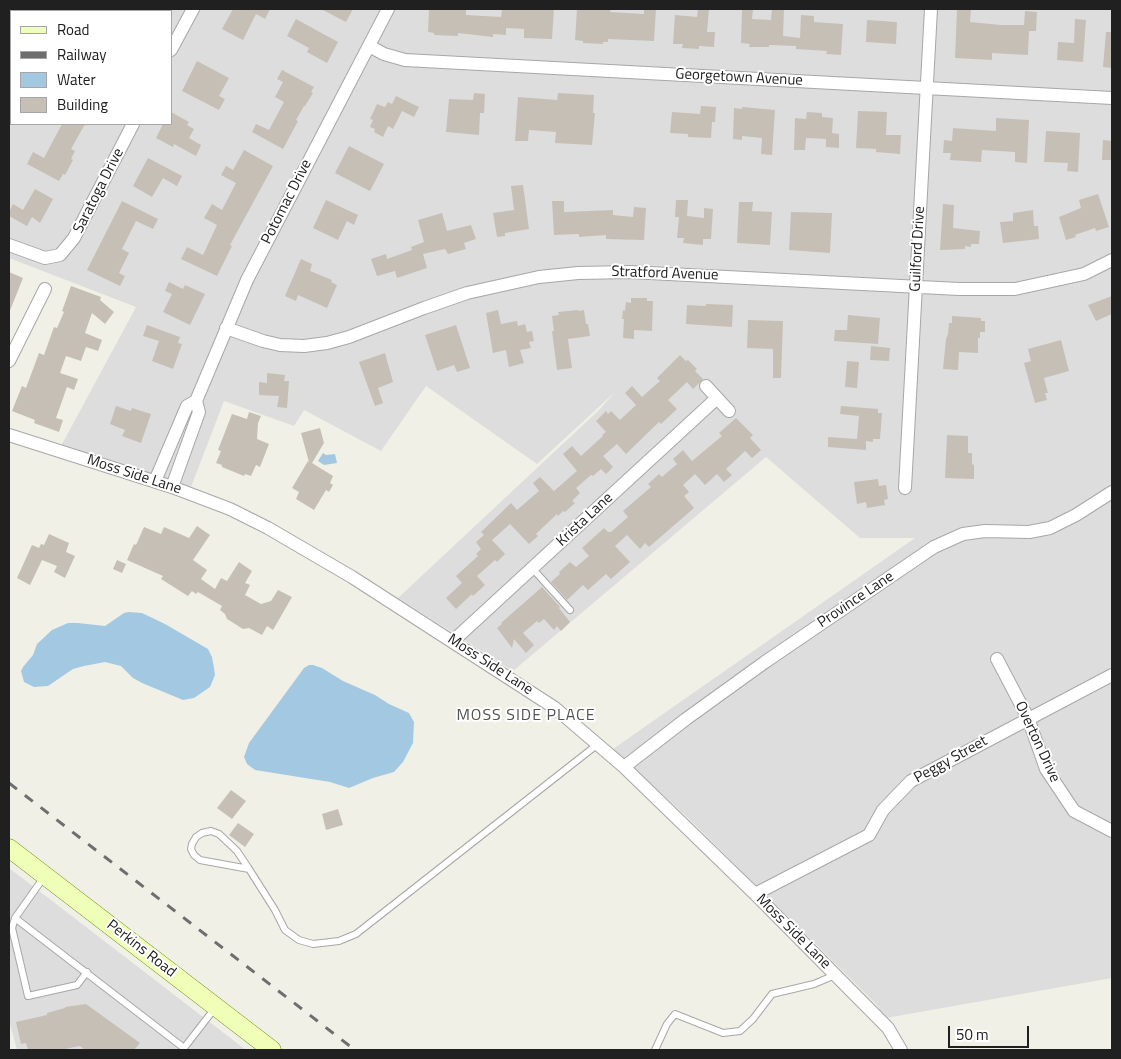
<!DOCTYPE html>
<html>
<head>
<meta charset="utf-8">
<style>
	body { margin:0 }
	#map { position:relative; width:1121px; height:1059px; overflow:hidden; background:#f1f0e6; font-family:"Titillium Web",sans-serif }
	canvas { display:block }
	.frame { position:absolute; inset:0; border:10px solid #202020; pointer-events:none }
	.legend { position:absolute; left:10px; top:10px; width:162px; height:115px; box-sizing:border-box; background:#fff; border:1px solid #a6a6a6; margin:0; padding:6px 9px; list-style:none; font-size:15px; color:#202020 }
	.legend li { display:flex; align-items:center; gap:10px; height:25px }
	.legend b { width:25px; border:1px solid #a6a6a6 }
	.scale { position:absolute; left:948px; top:1026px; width:81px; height:22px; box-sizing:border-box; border:2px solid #202020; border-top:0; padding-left:6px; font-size:15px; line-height:18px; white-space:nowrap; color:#202020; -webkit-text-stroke:4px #fff; paint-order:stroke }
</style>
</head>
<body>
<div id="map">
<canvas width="1121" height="1059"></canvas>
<div class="frame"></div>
<ul class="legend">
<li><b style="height:6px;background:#efffb7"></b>Road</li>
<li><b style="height:6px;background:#6e6e6e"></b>Railway</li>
<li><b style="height:14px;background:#a3c9e2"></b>Water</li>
<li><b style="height:14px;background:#c6bfb5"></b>Building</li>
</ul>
<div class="scale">50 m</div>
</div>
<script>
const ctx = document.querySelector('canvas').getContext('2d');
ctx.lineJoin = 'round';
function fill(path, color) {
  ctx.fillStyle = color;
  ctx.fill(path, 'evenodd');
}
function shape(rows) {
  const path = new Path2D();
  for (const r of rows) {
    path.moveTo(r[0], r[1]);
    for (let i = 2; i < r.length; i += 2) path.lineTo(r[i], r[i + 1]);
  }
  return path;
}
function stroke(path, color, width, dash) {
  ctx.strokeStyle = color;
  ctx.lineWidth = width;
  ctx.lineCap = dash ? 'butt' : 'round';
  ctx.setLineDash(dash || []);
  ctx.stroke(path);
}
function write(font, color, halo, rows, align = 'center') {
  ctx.font = font + ' "Titillium Web",sans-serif';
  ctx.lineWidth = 4;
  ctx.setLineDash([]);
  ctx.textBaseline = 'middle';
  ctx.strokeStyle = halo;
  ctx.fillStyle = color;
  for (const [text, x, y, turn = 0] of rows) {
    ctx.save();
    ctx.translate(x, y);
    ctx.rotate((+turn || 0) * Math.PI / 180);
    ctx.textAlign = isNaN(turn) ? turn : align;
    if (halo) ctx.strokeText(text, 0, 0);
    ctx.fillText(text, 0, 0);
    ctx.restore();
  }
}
fill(shape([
	[9,9,1112,9,1112,978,886,1018,876,1004,687,817,613,749,915,538,860,538,766,457,513,671,398,598,599,410,614,393,537,464,426,386,381,451,304,410,294,426,224,401,191,487,61,446,136,307,9,258],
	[11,11,171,11,171,124,11,124],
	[9,868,51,900,246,1050,17,1050,9,1020]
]), '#dedddd');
fill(shape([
	[323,453,326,455,335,454,337,463,324,465,318,461],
	[129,612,142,613,165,624,208,649,212,657,214,668,215,675,210,687,194,698,183,700,142,683,133,678,121,666,105,662,84,666,73,669,48,686,34,687,24,682,21,671,23,667,33,655,37,644,52,630,68,623,78,623,105,626,124,613],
	[309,665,313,665,322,668,343,681,375,695,389,704,409,713,414,722,413,743,403,762,394,772,373,778,349,788,330,782,255,770,247,764,244,757,249,743,304,668]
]), '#a3c9e2');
fill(shape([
	[233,9,270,9,265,19,256,14,243,40,222,29],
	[321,9,353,9,346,22],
	[429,9,466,9,466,15,501,17,502,9,554,9,552,39,524,38,524,29,506,28,506,35,493,34,493,37,458,33,458,36,434,35,434,33,428,32],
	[577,9,611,9,610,12,644,14,644,9,656,9,654,41,608,39,608,42,603,42,603,44,583,43,583,41,575,40],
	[698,9,709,9,707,32,715,32,714,47,699,46,699,49,682,48,683,44,673,44,675,15,697,17],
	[742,9,753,9,752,19,771,20,772,9,784,9,783,36,800,38,801,15,814,16,814,22,843,24,841,55,826,54,827,51,796,49,796,46,769,45,769,47,749,47,750,44,741,43],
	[957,9,971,9,970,22,1001,25,1024,25,1025,11,1037,12,1036,31,1029,31,1028,55,992,53,992,60,955,58],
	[296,19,338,42,327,63,307,52,309,48,287,36],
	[1075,19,1086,20,1083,62,1057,60,1058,42,1074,43],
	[867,20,897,22,896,44,866,42],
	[1106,32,1112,32,1112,68,1103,67],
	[197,61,229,78,219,96,225,99,219,110,182,91],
	[282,70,314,87,311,92,313,93,305,106,304,106,296,120,298,121,283,149,252,132,256,124,269,130,284,102,275,97,283,82,277,79],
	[474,93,485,94,484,113,480,113,479,135,446,132,449,99,473,100],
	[558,93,594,95,593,113,595,113,592,145,555,143,556,132,529,130,528,141,515,141,518,97,557,100],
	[396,96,419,107,414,117,402,111,393,129,388,126,383,137,374,132,375,129,370,127,373,120,370,119,377,104,385,107,388,102,392,104],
	[701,106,716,107,715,122,712,122,711,138,688,137,688,134,670,133,672,112,700,114],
	[742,107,775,110,772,155,761,154,762,138,742,136,742,140,733,139,734,108,742,109],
	[858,111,887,112,886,135,901,135,900,154,876,152,876,149,856,148],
	[171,112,189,122,187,125,194,129,189,138,201,145,196,156,174,144,173,147,156,138,163,124,171,124],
	[807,112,822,113,822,117,833,118,832,133,839,134,839,148,826,147,826,139,806,138,805,150,794,150,795,118,806,119],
	[996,118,1029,120,1027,163,1015,162,1015,152,982,150,981,162,950,160,951,153,943,153,944,140,952,141,953,128,996,131],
	[62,124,85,124,71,149,75,151,71,159,73,160,65,175,63,174,59,181,27,164,33,152,44,158],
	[1046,131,1080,133,1078,172,1067,171,1068,163,1044,162],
	[1103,140,1112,141,1112,160,1102,160],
	[349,146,384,164,370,191,335,173],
	[244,150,273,166,230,245,232,246,217,276,181,259,187,247,203,255,217,225,204,218,212,204,222,210,236,183,221,175,226,166,233,170],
	[148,158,182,176,177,186,163,178,152,197,133,186],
	[523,185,529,229,505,233,505,236,497,237,493,213,514,210,511,186],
	[35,189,53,199,40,223,32,217,27,226,9,216,9,212,13,204,23,210],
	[1098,194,1109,227,1096,231,1095,228,1075,235,1076,237,1066,240,1059,217,1081,208,1079,200],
	[326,200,358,215,354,225,347,221,338,240,313,228],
	[676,200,688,200,687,216,704,218,704,208,713,209,711,239,703,239,703,245,683,243,684,238,677,238,679,217,675,217],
	[122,201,158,219,153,229,136,221,122,249,129,253,119,273,125,276,120,286,87,270],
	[552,201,564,201,564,212,613,210,613,215,633,217,634,207,646,208,644,240,606,239,606,235,579,237,579,234,554,235],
	[739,202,753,202,752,211,772,212,770,245,737,243],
	[943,204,954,205,953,228,980,231,979,244,971,244,971,247,965,246,965,249,940,250],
	[1033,210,1034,226,1038,226,1039,239,1003,243,1000,222,1013,221,1013,213],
	[791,212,832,213,830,253,789,250],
	[442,213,447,231,471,225,476,239,464,243,466,249,448,254,445,249,423,254,427,268,397,278,395,271,377,276,371,259,386,254,387,259,412,250,411,247,424,242,418,220],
	[301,259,312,264,310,271,332,280,331,282,337,285,327,308,298,295,296,301,285,296],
	[9,272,23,278,9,313],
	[169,282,183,289,185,285,205,294,190,325,163,312,172,294,165,291],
	[71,286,101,297,100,300,114,312,105,324,92,313,85,333,102,340,98,351,86,347,81,361,66,356,60,373,78,379,74,390,67,387,56,418,63,420,59,432,34,423,35,420,12,411,22,386,26,388,39,353,44,355,54,327,57,328,64,312,62,311],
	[1112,296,1112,314,1096,321,1088,305],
	[631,298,647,298,647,301,653,301,652,331,634,330,634,339,623,338,624,319,622,319,623,310,625,311,626,302,631,303],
	[706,304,733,305,732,327,686,324,687,305,706,306],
	[498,310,501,324,517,321,518,326,525,324,527,332,532,331,534,341,529,342,531,348,520,350,524,363,509,367,506,350,493,353,486,313],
	[578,310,578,311,584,310,586,324,588,324,590,336,568,339,572,368,557,370,552,331,554,331,552,316,559,315,558,312],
	[848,315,880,318,878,344,834,341,835,330,847,330],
	[952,316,981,318,981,321,985,321,985,332,980,332,980,338,978,338,978,353,959,352,958,370,943,369,946,339,948,334,949,323,952,323],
	[748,320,783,321,781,378,773,378,773,349,747,348],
	[147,325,180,337,178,343,182,344,173,369,152,361,159,341,143,336],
	[456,325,470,368,457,372,454,365,437,371,425,335],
	[1061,340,1069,371,1044,378,1048,393,1045,393,1047,400,1035,403,1024,363,1031,361,1028,349],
	[871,346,890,348,889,361,870,360],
	[385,353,393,382,378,388,383,403,375,406,359,362],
	[680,355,686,361,688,360,697,369,695,371,703,379,693,389,687,382,668,400,677,409,661,424,659,422,626,454,617,444,603,456,613,467,606,474,601,469,593,476,591,475,576,488,580,493,572,501,575,503,565,512,563,511,558,516,557,514,539,531,536,534,538,536,529,544,510,524,492,540,505,554,497,562,495,560,477,576,485,585,473,596,472,594,456,609,446,598,462,583,456,576,478,556,476,554,481,549,476,542,484,535,481,532,511,503,517,510,539,491,533,483,540,477,554,491,577,471,563,454,572,446,581,456,603,436,602,435,606,432,596,421,606,411,608,414,611,411,620,420,636,405,625,393,632,386,642,397,660,381,657,378],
	[847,361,859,362,857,388,845,387],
	[267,373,285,375,284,381,289,381,287,408,277,407,279,396,259,395,259,382,267,383],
	[116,406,131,411,132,408,151,414,141,443,122,436,125,430,110,424],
	[841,406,878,409,878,413,882,413,880,439,873,439,873,442,866,441,866,450,828,447,828,437,857,439,859,416,840,414],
	[249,412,261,416,258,423,257,439,269,444,260,467,256,465,251,476,245,474,244,476,222,467,222,465,216,463,221,451,218,450,232,414,247,419],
	[736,418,753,435,750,438,761,450,752,458,745,451,726,469,732,475,724,482,717,474,705,485,695,474,683,485,689,492,684,496,694,508,649,547,645,543,640,549,627,535,615,546,630,562,611,579,606,574,588,590,583,585,567,600,551,582,560,574,559,572,570,562,576,567,589,556,582,548,604,528,608,532,611,532,628,517,623,511,651,487,648,484,659,474,662,477,677,464,673,459,683,450,692,461,722,436,719,433],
	[320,428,324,443,312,463,333,476,330,483,333,485,329,492,326,490,314,510,296,499,299,492,292,488,308,461,309,462,301,433],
	[947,435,968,436,968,453,972,453,972,464,974,465,974,479,945,478],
	[878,479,879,486,886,485,888,499,884,500,885,505,867,508,866,502,857,504,854,482],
	[197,526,210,535,193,560,207,570,201,579,215,589,221,578,227,581,239,562,252,571,245,583,250,585,245,595,261,604,271,601,278,590,292,597,273,630,267,626,262,635,249,628,243,629,227,619,225,614,220,610,222,606,198,592,196,594,192,591,188,596,161,579,163,576,127,560,134,544,136,545,144,527,161,534,164,527,189,538],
	[49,534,69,543,66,552,75,556,65,578,54,572,57,566,42,560,30,585,17,578,32,545,39,548,41,544,44,545],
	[117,560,126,564,122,573,113,569],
	[542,587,560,607,559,608,570,622,561,631,557,626,554,630,544,619,539,623,537,621,523,633,534,645,526,653,514,639,512,648,497,628,502,624,501,623],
	[231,790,246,801,232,819,217,808],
	[338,809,343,825,326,830,322,814],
	[238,823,254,834,245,847,229,835],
	[86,1004,140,1043,134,1050,85,1050,80,1046,60,1050,28,1050,26,1043,21,1044,16,1022,47,1015,47,1013,65,1008,65,1007]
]), '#c6bfb5');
const lane = shape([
	[532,568,570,610],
	[249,869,200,860,194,855,191,849,192,844,196,837,202,833,211,831,219,834,237,851,249,869,275,910,285,930,299,940,313,944,339,941,356,934,598,744],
	[44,877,15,918,184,1048,215,1008],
	[15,918,12,928,28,996,77,985,87,972],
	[655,1050,667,1024,675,1014,723,1033,740,1031,753,1019,772,994,814,984,835,975]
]);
const street = shape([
	[369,46,384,54,405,60,1112,98],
	[171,50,193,9],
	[9,245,45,258,60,255,74,238,133,124],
	[226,328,263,341,280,345,304,346,327,343,349,337,424,308,467,293,539,277,578,273,630,272,959,289,1015,289,1084,274,1112,260],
	[9,361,45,289],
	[706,386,729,411],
	[9,435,172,487,230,509,268,528,352,577,555,708,624,767,755,894,888,1028,901,1050],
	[155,481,187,406,196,401,247,280,388,9],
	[172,487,199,412,196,401],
	[905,488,931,9],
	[453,641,717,398],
	[997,659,1028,718,1046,769,1074,811,1112,831],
	[624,767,686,719,765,662,934,547,963,534,985,531,1029,532,1050,528,1076,515,1112,492],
	[755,894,869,835,883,810,911,781,1112,675]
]);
const secondary = shape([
	[9,848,272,1050]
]);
stroke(lane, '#a7a7a7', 8);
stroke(street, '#a7a7a7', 14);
stroke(secondary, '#5b7f00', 19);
stroke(lane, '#fff', 6);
stroke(street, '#fff', 12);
stroke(secondary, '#efffb7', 18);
stroke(shape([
	[9,783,355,1050]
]), '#6e6e6e', 3, [10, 10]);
write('15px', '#202020', '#fff', [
	["Georgetown Avenue",739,78,3],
	["Saratoga Drive",99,191,-63],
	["Potomac Drive",287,202,-63],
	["Guilford Drive",918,249,-87],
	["Stratford Avenue",665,274,2],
	["Moss Side Lane",134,475,18],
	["Krista Lane",585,520,-43],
	["Province Lane",856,600,-34],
	["Moss Side Lane",490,665,33],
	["Overton Drive",1037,742,65],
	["Peggy Street",951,760,-29],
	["Moss Side Lane",793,932,45],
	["Perkins Road",141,949,38]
]);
ctx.letterSpacing = '1px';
write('16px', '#535353', '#fff', [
	["MOSS SIDE PLACE",526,716]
]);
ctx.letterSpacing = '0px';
</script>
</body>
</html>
